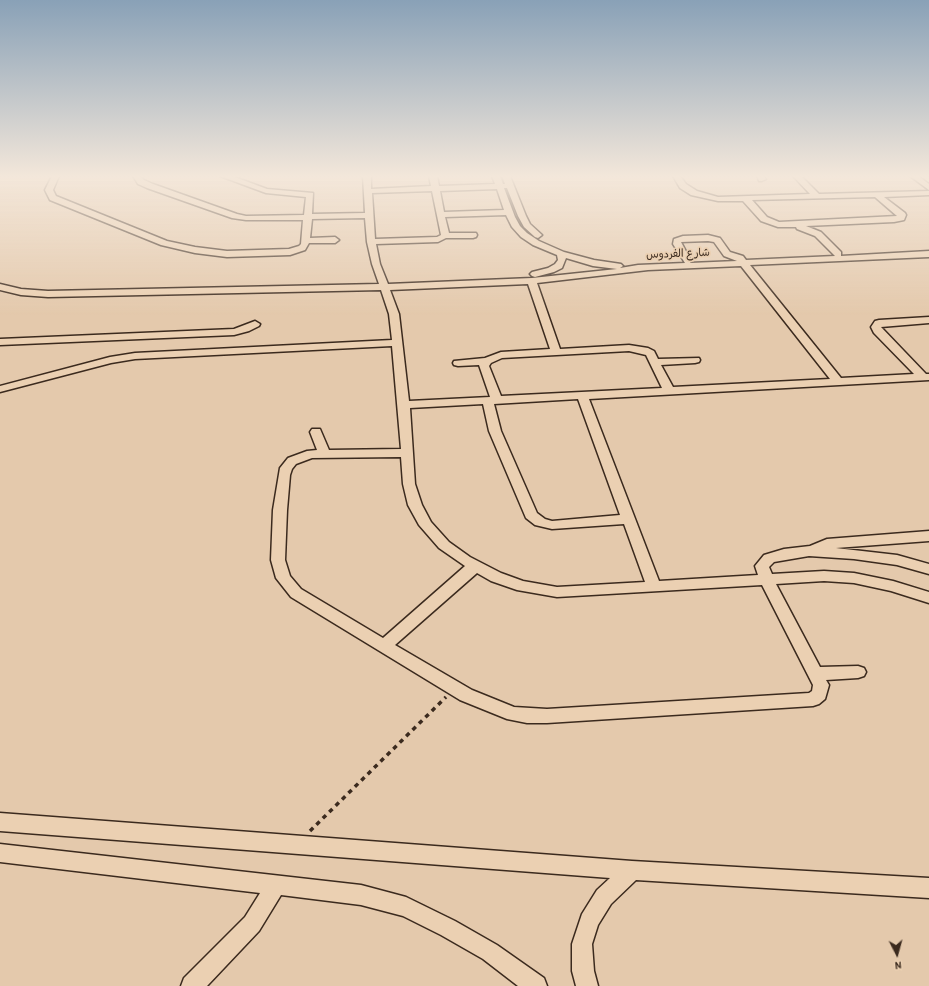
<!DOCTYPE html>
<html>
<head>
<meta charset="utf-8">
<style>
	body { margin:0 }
	#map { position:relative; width:929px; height:986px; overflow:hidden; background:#e4c9ac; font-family:"Patrick Hand",sans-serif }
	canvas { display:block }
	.north { position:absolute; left:877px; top:934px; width:40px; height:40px; -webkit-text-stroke:3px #ebd0b2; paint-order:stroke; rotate:174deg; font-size:11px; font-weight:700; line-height:16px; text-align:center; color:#3b2a1e }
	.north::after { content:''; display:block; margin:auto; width:14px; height:18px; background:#3b2a1e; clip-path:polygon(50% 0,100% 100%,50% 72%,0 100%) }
</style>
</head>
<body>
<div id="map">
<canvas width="929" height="986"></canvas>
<div class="north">N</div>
</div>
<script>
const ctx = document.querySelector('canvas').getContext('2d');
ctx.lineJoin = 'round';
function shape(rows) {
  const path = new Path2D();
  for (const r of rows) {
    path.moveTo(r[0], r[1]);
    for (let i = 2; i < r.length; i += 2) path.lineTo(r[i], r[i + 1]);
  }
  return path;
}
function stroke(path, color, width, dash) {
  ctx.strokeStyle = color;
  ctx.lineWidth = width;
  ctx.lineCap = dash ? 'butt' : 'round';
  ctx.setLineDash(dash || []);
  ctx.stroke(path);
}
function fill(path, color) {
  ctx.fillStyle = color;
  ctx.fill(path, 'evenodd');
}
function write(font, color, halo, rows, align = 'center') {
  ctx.font = font + ' "Patrick Hand","Playpen Sans Arabic",sans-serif';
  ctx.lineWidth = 3.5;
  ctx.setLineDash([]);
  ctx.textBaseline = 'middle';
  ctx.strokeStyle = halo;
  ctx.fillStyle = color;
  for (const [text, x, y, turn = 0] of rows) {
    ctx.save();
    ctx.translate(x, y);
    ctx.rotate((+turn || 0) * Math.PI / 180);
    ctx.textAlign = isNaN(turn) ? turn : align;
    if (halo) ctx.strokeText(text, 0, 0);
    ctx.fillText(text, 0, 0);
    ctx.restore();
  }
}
const minor = shape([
	[52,176,59,176,53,190,56,196,167,241,195,247,227,251,289,249,299,246,301,244,303,220,246,220,232,218,147,188,138,184,133,176,140,176,144,180,153,184,237,214,246,216,304,215,306,197,266,193,220,176,232,176,267,189,313,193,312,214,365,213,363,176,371,176,371,189,431,186,429,176,437,176,439,186,495,184,492,176,500,176,503,184,505,184,502,176,510,176,526,216,530,224,542,235,538,238,535,237,524,227,518,216,507,188,504,188,515,217,520,226,527,233,539,241,564,252,594,260,621,264,623,266,620,268,638,265,685,263,673,244,674,239,683,236,708,235,720,238,730,252,743,256,746,260,835,256,815,236,797,229,796,227,778,227,761,221,743,201,718,201,691,195,680,188,673,176,680,176,686,184,697,191,718,197,810,194,793,176,801,176,819,194,929,191,929,195,884,197,905,213,906,215,904,220,894,222,806,226,821,232,841,252,841,256,929,251,929,257,750,265,841,378,914,374,874,333,871,327,875,321,879,320,929,317,929,323,881,327,926,374,929,374,929,380,589,399,659,581,758,575,755,566,764,555,784,549,810,546,827,539,929,531,929,541,836,548,897,555,929,564,929,574,897,565,854,559,809,556,774,562,769,567,772,574,824,571,854,573,893,581,929,592,929,603,891,591,854,583,824,581,776,584,820,667,858,666,864,668,866,672,864,676,858,678,826,680,829,685,825,699,819,704,813,706,547,723,527,723,507,719,460,700,291,597,276,578,271,560,273,510,280,468,288,458,307,451,317,450,310,432,312,429,320,429,329,450,401,449,392,346,135,359,111,363,0,392,0,386,110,357,135,353,392,340,389,314,381,290,48,297,21,295,0,290,0,284,21,289,48,291,379,284,372,264,367,242,365,218,312,219,310,238,335,237,339,240,335,243,309,243,305,250,290,255,227,257,195,253,161,245,50,200,45,190,52,176],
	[497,189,504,210,444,212,440,191,497,189],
	[432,191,441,235,437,237,375,239,372,193,432,191],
	[875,197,897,216,779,222,767,217,752,200,875,197],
	[506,215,512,227,521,237,533,245,557,255,558,260,555,264,548,268,532,272,530,274,532,276,535,277,554,272,562,268,566,258,593,266,617,269,532,278,388,284,380,264,376,244,438,242,446,238,473,238,476,237,477,235,476,233,449,233,445,217,506,215],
	[708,241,714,242,724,256,737,261,690,263,691,261,681,242,708,241],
	[741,266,830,379,673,387,661,365,695,363,699,362,700,360,699,358,658,359,654,351,648,348,629,345,560,349,537,283,648,270,741,266],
	[528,284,550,349,501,352,485,358,454,361,453,363,454,365,458,366,479,365,490,397,409,401,399,314,390,290,528,284],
	[629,351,646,355,662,388,501,396,489,366,491,363,502,358,629,351],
	[578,399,620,515,552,521,545,519,537,513,501,431,494,404,578,399],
	[483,404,489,431,526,518,535,525,552,529,624,524,645,582,557,587,523,581,501,573,470,557,449,542,431,522,422,505,415,484,410,408,483,404],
	[401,457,403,484,408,505,419,525,439,548,465,566,383,638,301,589,290,576,285,560,287,510,290,475,292,469,296,464,312,458,401,457],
	[477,573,491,581,517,590,557,597,762,585,813,685,812,691,809,693,547,709,514,707,472,690,395,645,477,573],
	[757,176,764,176,766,179,762,181,759,181,757,176],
	[910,176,918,176,929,184,929,190,910,176],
	[255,321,260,324,259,326,249,331,234,335,0,345,0,339,234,329,255,321],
	[0,813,632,861,929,878,929,898,636,880,611,904,598,925,592,944,594,971,598,986,576,986,572,971,572,944,582,914,597,890,610,878,0,831,0,813],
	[0,844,361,885,406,897,455,921,497,945,544,978,547,986,518,986,483,959,441,935,403,916,361,905,281,895,259,931,207,986,181,986,184,978,245,917,260,893,0,862,0,844]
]);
stroke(minor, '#3b2a1e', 3);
stroke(shape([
	[310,831,446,697]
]), '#3b2a1e', 3.5, [4.5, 4.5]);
fill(minor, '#ebd0b2');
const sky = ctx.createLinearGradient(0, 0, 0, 315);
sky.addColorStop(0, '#89a1b7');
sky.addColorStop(0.56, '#f3e7da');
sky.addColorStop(1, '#f3e7da00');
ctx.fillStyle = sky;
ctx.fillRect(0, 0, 929, 315);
write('11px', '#3b2a1e', '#ebd0b2', [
	["شارع الفردوس",678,254,-2]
]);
</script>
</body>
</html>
